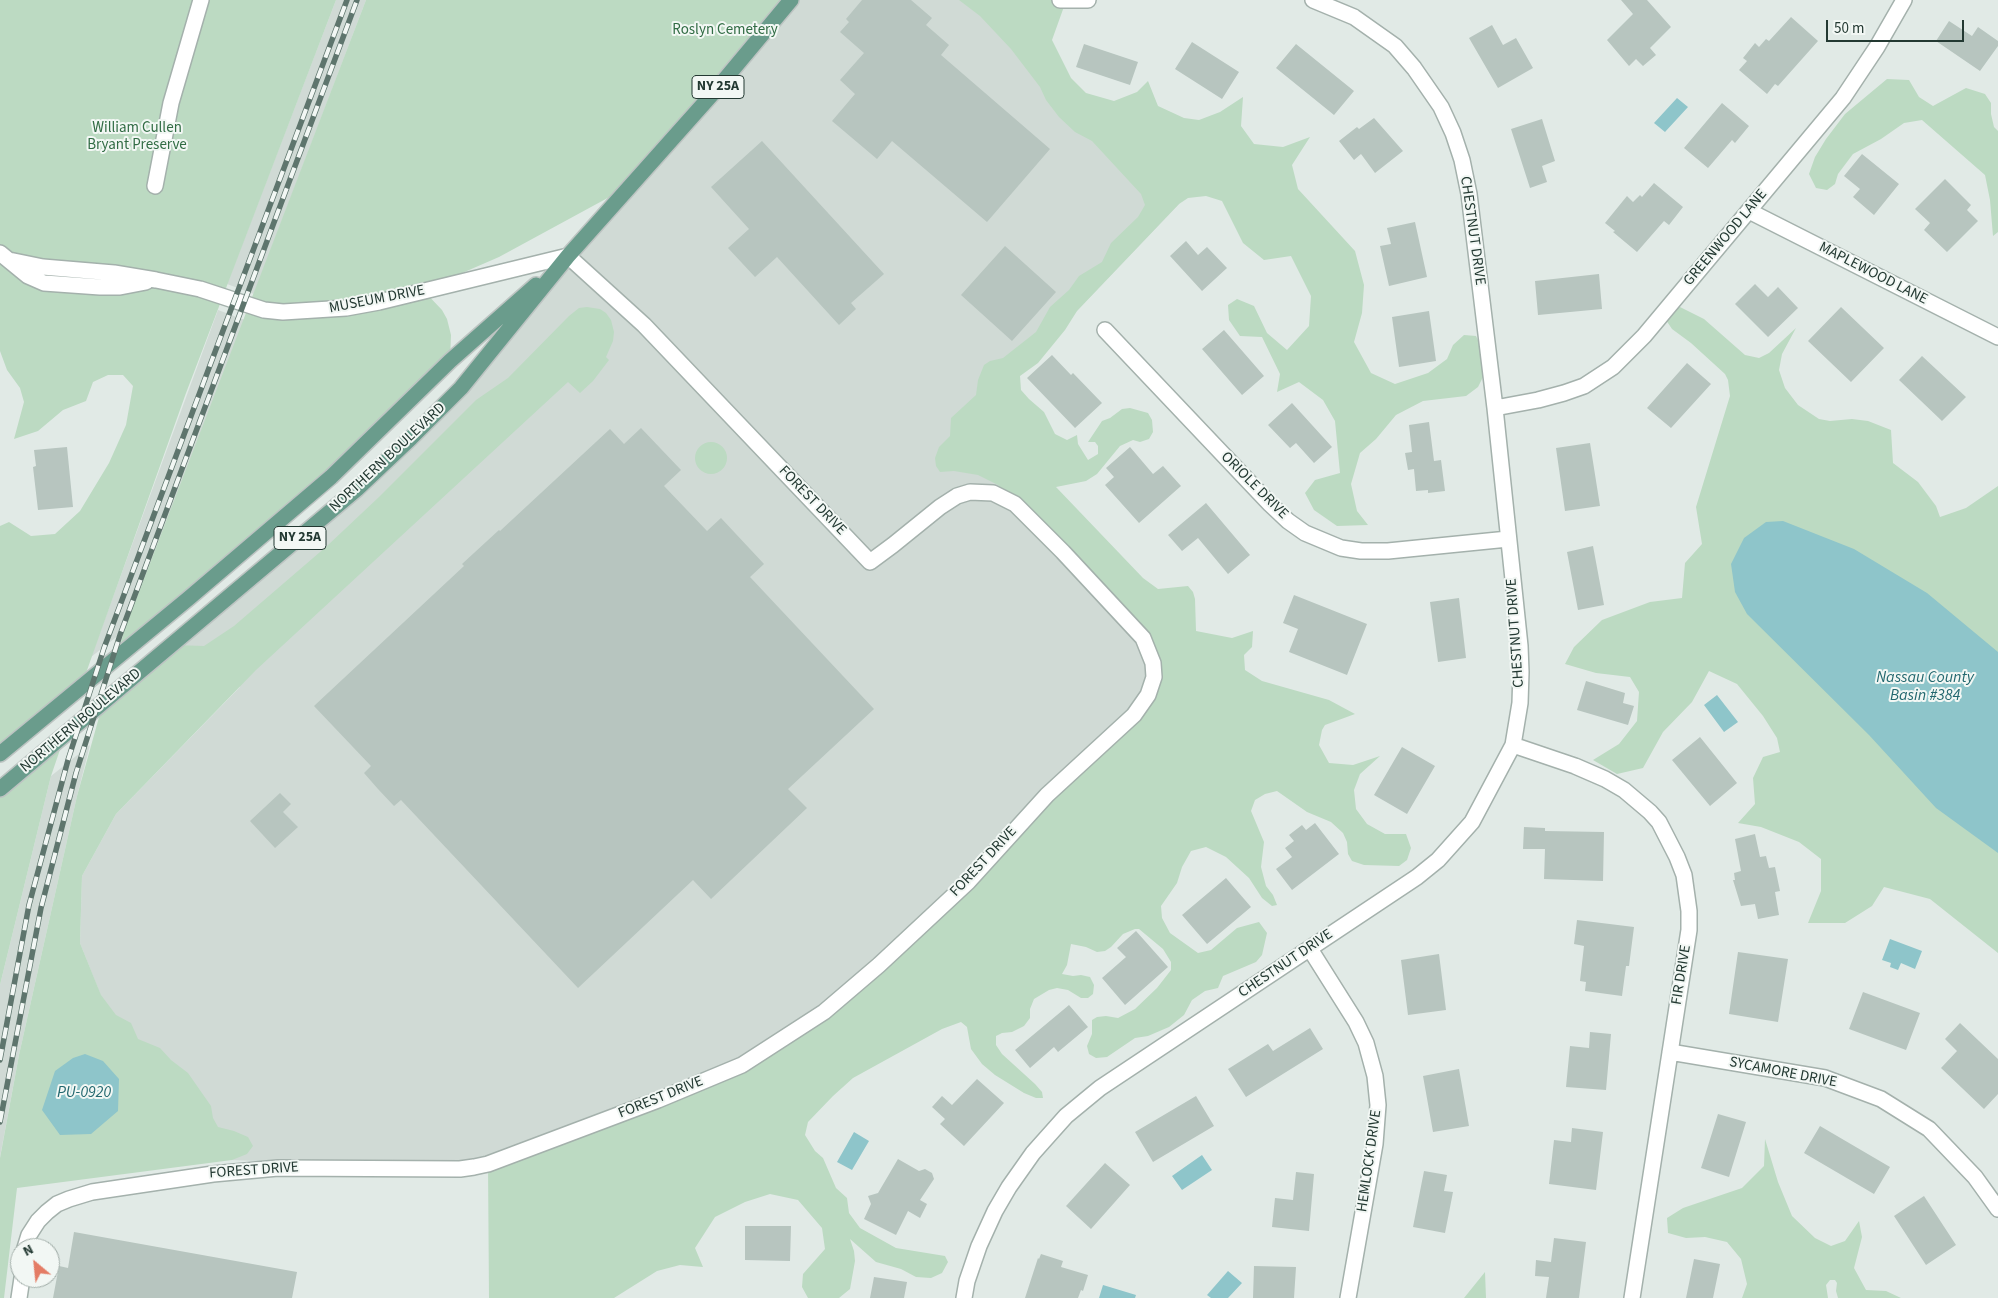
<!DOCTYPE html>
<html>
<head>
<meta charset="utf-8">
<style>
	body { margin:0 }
	#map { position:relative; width:1998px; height:1298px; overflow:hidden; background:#e1eae6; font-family:"Source Sans 3",sans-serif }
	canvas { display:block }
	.north { position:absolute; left:10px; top:1238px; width:50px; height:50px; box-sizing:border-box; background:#f2f7f4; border:1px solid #9faba6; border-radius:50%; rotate:332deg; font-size:14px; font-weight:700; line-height:20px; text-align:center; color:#233932 }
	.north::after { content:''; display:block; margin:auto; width:18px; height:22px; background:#e47c65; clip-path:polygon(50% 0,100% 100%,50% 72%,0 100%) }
	.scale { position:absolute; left:1826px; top:20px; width:138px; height:22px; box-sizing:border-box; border:2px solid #233932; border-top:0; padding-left:6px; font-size:15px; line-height:18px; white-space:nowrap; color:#233932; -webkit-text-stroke:4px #f2f7f4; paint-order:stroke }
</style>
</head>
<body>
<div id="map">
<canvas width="1998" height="1298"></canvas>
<div class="north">N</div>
<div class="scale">50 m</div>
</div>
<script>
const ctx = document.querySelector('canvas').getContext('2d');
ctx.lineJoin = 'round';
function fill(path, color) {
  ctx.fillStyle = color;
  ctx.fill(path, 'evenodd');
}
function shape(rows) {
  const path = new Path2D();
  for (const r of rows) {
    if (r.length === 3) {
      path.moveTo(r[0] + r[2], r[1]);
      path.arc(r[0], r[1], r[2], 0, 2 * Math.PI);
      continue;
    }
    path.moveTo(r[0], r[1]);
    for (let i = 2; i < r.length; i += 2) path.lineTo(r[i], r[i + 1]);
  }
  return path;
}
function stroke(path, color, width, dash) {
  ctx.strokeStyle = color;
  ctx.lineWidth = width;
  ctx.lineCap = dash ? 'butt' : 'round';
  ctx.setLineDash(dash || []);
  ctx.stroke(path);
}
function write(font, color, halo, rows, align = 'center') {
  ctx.font = font + ' "Source Sans 3",sans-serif';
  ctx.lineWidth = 4;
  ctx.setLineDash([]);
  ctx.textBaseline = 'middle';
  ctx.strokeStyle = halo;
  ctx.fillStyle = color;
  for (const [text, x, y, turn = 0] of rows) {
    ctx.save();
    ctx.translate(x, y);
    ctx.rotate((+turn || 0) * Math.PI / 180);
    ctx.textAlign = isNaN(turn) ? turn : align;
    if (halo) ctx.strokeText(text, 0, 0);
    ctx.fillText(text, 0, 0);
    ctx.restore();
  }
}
fill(shape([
	[336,0,366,0,254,294,227,284],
	[791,0,968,0,1179,204,983,409,1143,638,1151,690,879,965,742,1065,460,1169,232,1160,109,1016,80,943,82,876,116,814,240,687,173,645,411,438],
	[218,310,245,320,124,631,91,657],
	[90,745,77,796,19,1055,0,1157,0,985,51,776]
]), '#d0dad5');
fill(shape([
	[0,0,336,0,186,393,81,687,0,754,0,526,9,522,31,536,55,534,80,511,109,463,126,425,133,386,123,375,108,375,93,382,86,401,63,410,38,431,14,439,24,402,20,388,7,370,0,351],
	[366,0,791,0,626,188,499,257,423,290,442,310,447,319,451,335,450,361,404,405,117,657,124,631],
	[959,0,1088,0,1066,1,1052,40,1071,78,1086,93,1114,101,1137,92,1148,81,1158,106,1184,118,1199,120,1220,112,1243,97,1241,126,1254,144,1283,147,1310,137,1292,165,1298,189,1355,251,1364,285,1362,313,1354,342,1371,373,1395,384,1428,373,1447,359,1453,345,1464,335,1476,336,1484,352,1484,375,1478,387,1466,396,1423,401,1396,415,1376,439,1360,453,1351,484,1357,511,1368,525,1337,526,1314,510,1305,493,1315,480,1340,473,1335,421,1323,400,1299,382,1277,392,1280,374,1262,337,1240,336,1229,320,1228,305,1237,299,1254,306,1267,333,1287,350,1309,326,1311,296,1291,256,1264,260,1243,243,1222,201,1206,196,1188,198,1179,204,1077,311,1065,330,1038,363,1020,376,1021,390,1029,399,1044,412,1055,434,1067,440,1077,435,1078,444,1088,460,1098,454,1098,446,1095,442,1088,442,1102,421,1110,418,1122,409,1130,408,1148,413,1152,420,1153,432,1149,439,1140,442,1133,440,1120,446,1097,474,1086,481,1056,487,1143,578,1158,589,1188,586,1193,592,1195,599,1196,631,1232,638,1253,631,1252,647,1244,655,1245,670,1262,681,1329,700,1355,714,1325,725,1322,730,1319,745,1329,763,1353,765,1380,756,1360,774,1354,790,1356,809,1367,824,1385,834,1406,834,1411,848,1407,860,1399,866,1364,865,1352,861,1348,854,1347,842,1343,833,1331,822,1307,812,1277,791,1265,794,1255,800,1251,811,1264,842,1261,867,1266,886,1273,895,1277,905,1272,906,1262,898,1249,878,1226,857,1206,847,1191,851,1182,867,1177,883,1161,906,1162,918,1170,933,1198,953,1211,950,1237,928,1259,922,1267,933,1262,955,1256,962,1223,976,1218,988,1205,991,1192,1000,1184,1015,1169,1027,1148,1036,1135,1038,1107,1057,1096,1058,1089,1054,1087,1046,1092,1034,1092,1020,1097,1017,1106,1016,1118,1018,1135,1009,1157,988,1171,970,1171,962,1163,949,1139,929,1135,929,1123,934,1111,947,1105,951,1097,952,1086,947,1071,944,1067,965,1062,974,1073,976,1081,975,1090,977,1094,985,1093,994,1088,998,1081,998,1068,990,1057,988,1049,990,1034,999,1030,1009,1030,1018,1024,1026,1012,1032,1002,1033,996,1036,996,1045,1002,1054,1035,1084,1042,1092,1043,1098,1036,1098,1024,1093,995,1075,982,1064,971,1049,967,1027,961,1022,942,1029,853,1078,833,1096,808,1122,805,1135,815,1151,823,1158,836,1188,847,1198,849,1213,860,1228,896,1248,945,1256,948,1262,942,1273,931,1278,916,1277,901,1269,876,1262,850,1239,854,1251,855,1261,850,1289,839,1298,808,1298,802,1287,803,1274,825,1249,822,1228,798,1200,770,1194,745,1202,715,1217,695,1248,703,1267,680,1265,657,1271,614,1298,489,1298,488,1164,742,1065,879,965,1151,690,1143,638,998,485,978,475,954,471,940,472,936,466,935,458,939,447,950,436,951,418,976,395,978,380,984,365,990,361,1003,358,1036,332,1050,307,1069,290,1079,276,1102,262,1111,243,1138,217,1145,205,1141,194,1092,141,1075,132,1059,117,1046,100,1040,87,1011,49,980,16],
	[1887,79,1909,80,1919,97,1933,106,1966,88,1985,94,1991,103,1991,114,1994,127,1998,131,1998,232,1993,236,1990,200,1985,175,1922,120,1904,123,1881,139,1853,154,1838,174,1835,184,1827,190,1816,188,1809,174,1815,157,1826,139,1845,114],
	[1674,304,1704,319,1745,355,1759,358,1769,353,1796,328,1782,354,1779,370,1785,388,1798,405,1819,419,1830,421,1852,419,1868,421,1891,430,1893,463,1918,482,1936,506,1940,517,1966,508,1998,486,1998,953,1930,899,1884,887,1872,906,1845,923,1808,923,1821,891,1821,859,1799,842,1761,827,1738,823,1755,804,1753,778,1763,757,1780,752,1777,738,1763,716,1737,684,1709,671,1692,702,1663,732,1643,768,1617,774,1593,760,1619,744,1637,721,1639,692,1630,677,1596,673,1565,664,1574,647,1602,620,1650,602,1682,598,1685,563,1702,544,1696,507,1730,396,1728,380,1725,374,1691,343,1672,329,1664,317],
	[587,307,600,309,606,313,611,320,614,332,613,341,606,357,609,360,593,381,580,393,568,382,256,670,116,814,82,876,80,943,101,995,116,1015,131,1023,138,1039,160,1048,171,1060,188,1073,211,1106,213,1118,218,1127,234,1131,248,1137,253,1146,247,1154,232,1160,17,1188,4,1298,0,1298,0,1158,19,1055,77,796,103,703,173,645,204,646,234,626,327,546,379,497,476,400,508,378,569,316,579,308],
	[711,458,16],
	[65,735,51,776,0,985,0,791],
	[1765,1139,1778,1182,1792,1216,1815,1238,1831,1246,1845,1241,1859,1221,1862,1237,1854,1268,1866,1290,1886,1291,1901,1298,1838,1298,1836,1291,1837,1283,1835,1280,1830,1280,1826,1285,1828,1298,1742,1298,1747,1284,1741,1259,1727,1242,1705,1237,1686,1238,1668,1233,1667,1218,1683,1208,1742,1188,1764,1166],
	[1485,1272,1486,1298,1464,1298]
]), '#bcdac2');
fill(shape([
	[1677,98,1688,107,1665,132,1654,123],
	[1783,521,1854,549,1927,593,1998,652,1998,853,1936,808,1869,735,1747,614,1735,592,1731,564,1744,538,1766,522],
	[1717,695,1738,722,1724,732,1704,705],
	[1890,939,1922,951,1915,969,1901,963,1898,970,1890,967,1891,963,1882,960],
	[85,1054,103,1061,119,1079,118,1111,91,1134,60,1135,42,1110,55,1071,73,1058],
	[854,1132,869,1141,852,1170,837,1162],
	[1202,1155,1212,1170,1182,1190,1172,1176],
	[1228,1271,1242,1283,1228,1298,1211,1298,1207,1295],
	[1103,1285,1136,1295,1135,1298,1099,1298]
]), '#8ec5ca');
fill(shape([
	[862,0,911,0,932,18,926,25,949,45,941,55,1050,149,987,222,892,141,877,159,832,121,855,94,840,80,864,53,840,32,849,22,846,19],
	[1621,0,1647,0,1671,27,1650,48,1656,55,1643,66,1636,59,1629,66,1607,40,1633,14],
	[1791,17,1818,41,1778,86,1775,84,1767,94,1739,70,1747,61,1743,58,1755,43,1759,47,1766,39,1769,41],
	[1949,21,1972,36,1978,27,1998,41,1998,46,1980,71,1936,41],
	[1492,25,1503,45,1516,38,1533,68,1498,88,1469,38],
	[1192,42,1239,72,1222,99,1175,69],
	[1084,44,1138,62,1130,85,1076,67],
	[1296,44,1354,91,1334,115,1276,68],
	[1722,103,1749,126,1735,143,1732,140,1708,168,1684,148],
	[1374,118,1403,151,1375,173,1361,154,1354,160,1339,141,1357,127,1359,129],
	[1542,119,1555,161,1542,166,1547,182,1530,188,1511,129],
	[762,141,884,274,851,303,856,309,839,325,777,257,755,277,728,248,749,229,711,187],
	[1862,154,1899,184,1874,215,1853,197,1860,189,1844,176],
	[1945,179,1971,205,1967,210,1978,221,1947,252,1924,230,1930,223,1915,209],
	[1654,183,1683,207,1669,225,1664,221,1637,252,1613,232,1615,231,1605,223,1627,196,1633,202,1640,195,1642,197],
	[1415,222,1427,277,1389,286,1380,246,1391,244,1387,228],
	[1186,241,1198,255,1207,247,1227,268,1202,291,1170,256],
	[1005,246,1056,292,1012,341,961,295],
	[1599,274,1602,309,1538,315,1535,281],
	[1755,284,1768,297,1778,287,1798,308,1768,337,1735,304],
	[1841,307,1884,348,1851,382,1808,341],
	[1429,311,1436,361,1399,367,1392,317],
	[1224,330,1264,376,1242,395,1202,349],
	[1052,355,1071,375,1073,373,1102,403,1075,428,1027,378],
	[1922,356,1966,397,1942,421,1899,380],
	[1687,363,1711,384,1671,428,1647,408],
	[1292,403,1332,447,1314,463,1296,443,1290,448,1268,425],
	[1429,422,1434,461,1441,460,1445,491,1428,493,1428,490,1416,491,1414,469,1408,470,1405,453,1412,452,1409,425],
	[641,428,681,470,664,486,707,531,721,518,764,564,750,577,874,709,788,789,807,808,711,899,693,880,578,988,401,800,394,806,378,789,364,773,371,766,314,706,464,566,462,564,499,530,500,531,610,429,624,444],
	[1590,443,1600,506,1565,511,1556,448],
	[67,447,73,507,38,510,33,467,36,466,34,450],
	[1130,447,1153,474,1163,466,1181,486,1139,523,1105,485,1114,477,1106,468],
	[1206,503,1250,555,1228,574,1198,538,1182,551,1168,535],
	[1593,546,1604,605,1578,610,1567,552],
	[1294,595,1367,624,1347,675,1289,652,1298,629,1283,623],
	[1459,598,1466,658,1438,662,1430,602],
	[1586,681,1625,693,1623,703,1634,706,1628,725,1577,710],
	[1700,737,1737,783,1710,806,1672,760],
	[1402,747,1435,766,1407,814,1374,795],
	[280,793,291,804,283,812,298,827,275,848,250,821],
	[1315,823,1339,854,1292,890,1276,869,1292,857,1285,848,1294,841,1289,835,1302,825,1306,830],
	[1524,827,1545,828,1545,831,1604,832,1603,881,1544,879,1545,849,1523,849],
	[1755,834,1760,857,1766,856,1769,868,1775,867,1780,891,1775,892,1779,915,1758,919,1755,904,1741,906,1733,880,1735,880,1734,873,1741,871,1735,839],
	[1226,878,1251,907,1207,944,1182,915],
	[1577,920,1634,927,1629,966,1626,966,1622,996,1585,991,1586,982,1580,981,1584,946,1574,944],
	[1136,931,1168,967,1125,1005,1102,978,1126,957,1117,948],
	[1738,952,1788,959,1778,1022,1729,1014],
	[1439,954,1446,1010,1408,1015,1401,960],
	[1863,992,1920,1013,1906,1050,1849,1029],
	[1069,1005,1088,1027,1058,1052,1054,1047,1030,1068,1015,1050],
	[1960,1023,1998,1059,1998,1094,1984,1109,1941,1068,1957,1051,1945,1039],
	[1310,1028,1323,1049,1246,1097,1228,1069,1268,1044,1273,1051],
	[1590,1032,1611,1034,1606,1090,1566,1087,1570,1046,1589,1048],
	[1459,1069,1469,1126,1433,1132,1423,1076],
	[977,1079,1004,1103,964,1146,940,1124,945,1119,932,1107,942,1096,952,1105],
	[1196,1096,1214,1126,1153,1162,1135,1132],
	[1718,1114,1746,1122,1729,1177,1701,1168],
	[1820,1126,1890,1167,1874,1194,1804,1153],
	[1572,1128,1603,1132,1596,1190,1549,1184,1554,1140,1571,1142],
	[898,1159,919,1171,925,1169,932,1173,934,1179,920,1200,927,1204,920,1218,908,1211,896,1235,864,1219,871,1204,868,1196,878,1193],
	[1105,1163,1130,1185,1091,1229,1066,1206],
	[1424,1171,1447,1175,1444,1191,1453,1192,1445,1233,1413,1227],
	[1296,1172,1314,1174,1309,1231,1272,1227,1275,1198,1293,1200],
	[1924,1196,1956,1245,1926,1265,1894,1216],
	[745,1226,791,1226,790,1261,745,1260],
	[74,1232,297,1272,292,1298,53,1298,59,1266,68,1268],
	[1554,1238,1586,1242,1579,1298,1546,1298,1549,1277,1535,1276,1536,1260,1551,1262],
	[1041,1254,1063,1261,1061,1267,1088,1275,1083,1291,1081,1290,1078,1298,1025,1298,1038,1258,1039,1259],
	[1694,1259,1720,1264,1713,1298,1686,1298],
	[1254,1266,1296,1267,1294,1298,1253,1298],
	[874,1277,907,1282,904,1298,870,1298]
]), '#b7c5bf');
const minor = shape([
	[1060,0,1088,0],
	[155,186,171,103,201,0],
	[1749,211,1998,337],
	[0,253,28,276,44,283,100,287,120,287,146,282],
	[9,260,43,267,114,273,156,280,200,289,264,310,283,312,346,308,379,302,568,256,644,325,870,562,893,545,940,507,957,496,970,492,993,493,1015,504,1063,552,1143,638,1153,663,1154,677,1148,695,1134,715,1047,795,968,882,879,965,824,1012,742,1065,658,1100,488,1164,474,1167,460,1169,278,1168,213,1174,92,1192,69,1199,57,1204,47,1212,38,1221,29,1235,25,1248],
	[1105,330,1270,504,1288,521,1305,533,1341,548,1361,551,1388,551,1508,539],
	[1495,408,1538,400,1564,393,1584,386,1613,367,1644,336,1843,98,1877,47,1904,0],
	[1513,745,1575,766,1605,779,1624,790,1650,812,1659,822,1677,857,1684,875,1689,911,1689,930,1632,1298],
	[1310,949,1356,1022,1366,1043,1375,1076,1378,1105,1375,1144,1348,1298],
	[1670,1052,1825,1078,1881,1099,1929,1129,1975,1177,1998,1209],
	[19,1298,22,1278],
	[964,1298,967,1281,979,1246,995,1211,1009,1187,1033,1153,1066,1116,1100,1088,1417,877,1438,860,1472,822,1513,745,1520,703,1521,672,1520,646,1495,408,1469,194,1462,160,1453,133,1441,107,1414,68,1395,46,1354,17,1313,0]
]);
const major = shape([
	[0,754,189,598,331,477,450,361,536,285],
	[0,789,357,489,411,438,461,388,568,256,715,91,791,0]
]);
stroke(minor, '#a4b1ac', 18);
stroke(major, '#bdc4c2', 18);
stroke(minor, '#fff', 15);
stroke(major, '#6a9c8c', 15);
const rail = shape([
	[0,1060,29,905,68,760,104,648,347,0],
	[0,1122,41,908,76,773,120,635,357,0]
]);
stroke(rail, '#5e756d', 5.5);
stroke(rail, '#f2f7f4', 4, [11]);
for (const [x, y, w] of [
	[718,87,52],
	[300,538,52]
]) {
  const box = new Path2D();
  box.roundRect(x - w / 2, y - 11.5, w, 23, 4);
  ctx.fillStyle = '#f2f7f4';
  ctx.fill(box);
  stroke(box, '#233932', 1);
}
write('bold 14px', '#233932', null, [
	["NY 25A",718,87],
	["NY 25A",300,538]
]);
write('15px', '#316c44', '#f2f7f4', [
	["Roslyn Cemetery",725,31],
	["William Cullen",137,129],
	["Bryant Preserve",137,146]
]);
write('15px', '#233932', '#f2f7f4', [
	["CHESTNUT DRIVE",1472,231,82],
	["GREENWOOD LANE",1726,238,-50],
	["MAPLEWOOD LANE",1873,274,27],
	["MUSEUM DRIVE",377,300,-11],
	["NORTHERN BOULEVARD",388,458,-43],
	["ORIOLE DRIVE",1254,486,45],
	["FOREST DRIVE",812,501,46],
	["CHESTNUT DRIVE",1516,633,-94],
	["NORTHERN BOULEVARD",81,721,-40],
	["FOREST DRIVE",984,862,-47],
	["CHESTNUT DRIVE",1286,964,-34],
	["FIR DRIVE",1682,975,-81],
	["SYCAMORE DRIVE",1783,1073,11],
	["FOREST DRIVE",661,1098,-22],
	["HEMLOCK DRIVE",1370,1161,-82],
	["FOREST DRIVE",254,1171,-4]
]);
write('italic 16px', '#23686f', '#f2f7f4', [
	["Nassau County",1925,678],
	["Basin #384",1925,696],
	["PU-0920",84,1093]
]);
</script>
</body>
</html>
